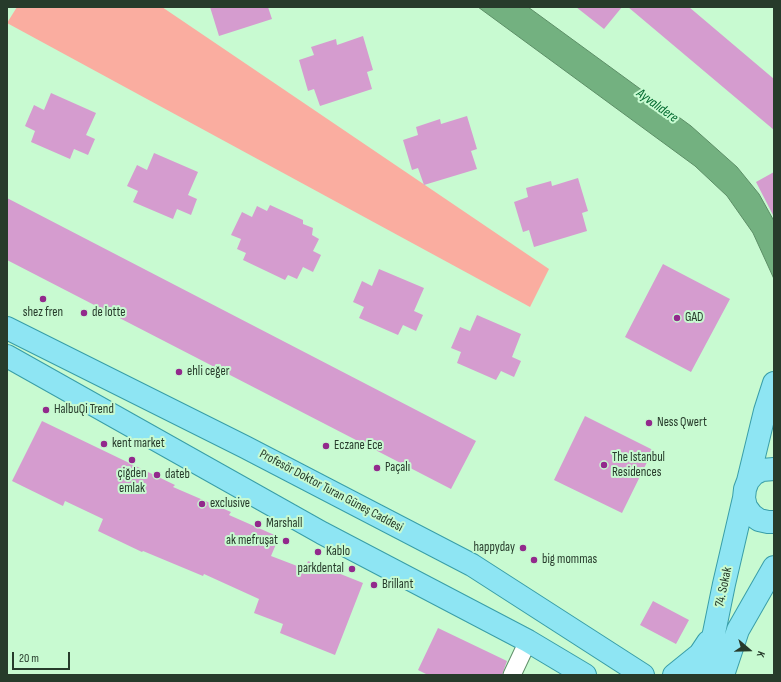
<!DOCTYPE html>
<html>
<head>
<meta charset="utf-8">
<style>
	body { margin:0 }
	#map { position:relative; width:781px; height:682px; overflow:hidden; background:#c8fad1; font-family:"Sofia Sans Condensed",sans-serif }
	canvas { display:block }
	.frame { position:absolute; inset:0; border:8px solid #273b2b; pointer-events:none }
	.north { position:absolute; left:729px; top:630px; width:40px; height:40px; -webkit-text-stroke:3px #c8fad1; paint-order:stroke; rotate:110deg; font-size:11px; font-weight:700; line-height:16px; text-align:center; color:#273b2b }
	.north::after { content:''; display:block; margin:auto; width:14px; height:18px; background:#273b2b; clip-path:polygon(50% 0,100% 100%,50% 72%,0 100%) }
	.scale { position:absolute; left:12px; top:652px; width:58px; height:18px; box-sizing:border-box; border:2px solid #273b2b; border-top:0; padding-left:5px; font-size:12px; line-height:14px; white-space:nowrap; color:#273b2b; -webkit-text-stroke:3px #c8fad1; paint-order:stroke }
</style>
</head>
<body>
<div id="map">
<canvas width="781" height="682"></canvas>
<div class="frame"></div>
<div class="north">K</div>
<div class="scale">20 m</div>
</div>
<script>
const ctx = document.querySelector('canvas').getContext('2d');
ctx.lineJoin = 'round';
function fill(path, color) {
  ctx.fillStyle = color;
  ctx.fill(path, 'evenodd');
}
function shape(rows) {
  const path = new Path2D();
  for (const r of rows) {
    path.moveTo(r[0], r[1]);
    for (let i = 2; i < r.length; i += 2) path.lineTo(r[i], r[i + 1]);
  }
  return path;
}
function stroke(path, color, width, dash) {
  ctx.strokeStyle = color;
  ctx.lineWidth = width;
  ctx.lineCap = dash ? 'butt' : 'round';
  ctx.setLineDash(dash || []);
  ctx.stroke(path);
}
function write(font, color, halo, rows, align = 'center') {
  ctx.font = font + ' "Sofia Sans Condensed",sans-serif';
  ctx.lineWidth = 4;
  ctx.setLineDash([]);
  ctx.textBaseline = 'middle';
  ctx.strokeStyle = halo;
  ctx.fillStyle = color;
  for (const [text, x, y, turn = 0] of rows) {
    ctx.save();
    ctx.translate(x, y);
    ctx.rotate((+turn || 0) * Math.PI / 180);
    ctx.textAlign = isNaN(turn) ? turn : align;
    if (halo) ctx.strokeText(text, 0, 0);
    ctx.fillText(text, 0, 0);
    ctx.restore();
  }
}
fill(shape([
	[17,7,162,7,549,269,530,307,7,23]
]), '#faada0');
const water = shape([
	[478,7,528,7,691,126,737,167,759,194,774,221,774,279,753,233,727,196,695,166,478,7]
]);
fill(water, '#73b180');
stroke(water, '#5c8e66', 1);
fill(shape([
	[210,7,268,7,272,19,219,36],
	[576,7,622,7,604,29],
	[628,7,689,7,774,79,774,130],
	[363,36,373,70,367,72,372,89,320,106,314,89,308,91,299,60,314,55,311,47,336,39,337,45],
	[51,93,96,113,86,135,95,139,88,155,74,149,70,159,31,142,35,131,25,126,34,105,44,110],
	[467,116,477,149,471,151,477,169,424,185,418,168,412,170,403,140,418,135,416,127,440,119,441,124],
	[154,153,198,172,188,195,197,199,191,215,177,209,173,219,133,202,138,191,127,186,137,165,147,170],
	[774,172,774,217,756,182],
	[578,178,588,211,582,213,587,231,534,247,529,230,523,232,514,202,528,197,526,188,551,181,552,186],
	[7,198,476,441,451,489,7,260],
	[270,205,303,220,303,224,313,228,312,235,319,239,313,251,321,255,313,272,303,267,297,279,288,275,285,280,243,260,246,253,237,249,241,239,231,235,242,212,252,217,257,206,267,211],
	[663,264,730,299,691,372,625,337],
	[379,269,424,288,414,311,423,315,416,331,403,325,398,335,359,318,364,307,353,302,362,281,372,286],
	[477,315,521,334,512,357,521,361,514,377,501,371,496,380,457,363,461,352,451,348,460,327,470,331],
	[585,416,653,450,622,513,554,480],
	[42,421,175,485,173,487,231,512,229,515,279,537,271,556,305,569,308,561,363,583,335,655,280,633,283,624,254,613,259,599,204,574,203,576,143,551,142,552,98,531,103,519,65,501,63,506,12,481],
	[653,601,689,620,676,644,640,625],
	[438,628,507,661,502,675,428,675,418,670]
]), '#d59ccf');
const minor = shape([
	[512,675,528,641]
]);
const primary = shape([
	[7,328,245,447,472,565,643,675],
	[7,356,322,533,528,641,585,675],
	[774,469,762,470,754,474,748,481,745,489,744,498,746,507,752,515,759,520,768,522,774,522],
	[748,481,765,411,774,383],
	[674,675,700,654,708,642],
	[701,675,714,633,724,584,744,498],
	[723,675,738,630,774,567]
]);
stroke(minor, '#61906b', 19);
stroke(primary, '#399ea8', 24);
stroke(minor, '#fff', 17);
stroke(primary, '#8ee5f3', 22);
for (const [x, y, r, color] of [
	[43,299,4,"#92298c"],
	[84,313,4,"#92298c"],
	[677,318,4,"#92298c"],
	[179,372,4,"#92298c"],
	[46,410,4,"#92298c"],
	[649,423,4,"#92298c"],
	[104,444,4,"#92298c"],
	[326,446,4,"#92298c"],
	[132,460,4,"#92298c"],
	[604,465,4,"#92298c"],
	[377,468,4,"#92298c"],
	[157,475,4,"#92298c"],
	[202,504,4,"#92298c"],
	[258,524,4,"#92298c"],
	[286,541,4,"#92298c"],
	[523,548,4,"#92298c"],
	[318,552,4,"#92298c"],
	[534,560,4,"#92298c"],
	[352,569,4,"#92298c"],
	[374,585,4,"#92298c"]
]) {
  const dot = new Path2D();
  dot.arc(x, y, r, 0, 2 * Math.PI);
  ctx.fillStyle = color;
  ctx.fill(dot);
  stroke(dot, '#c8fad1', 1.5);
}
write('13px', '#273b2b', '#c8fad1', [
	["shez fren",43,313,"center"],
	["de lotte",92,313],
	["GAD",685,318],
	["ehli ceğer",187,372],
	["HalbuQi Trend",54,410],
	["Ness Qwert",657,423],
	["kent market",112,444],
	["Eczane Ece",334,446],
	["The Istanbul",612,458],
	["Residences",612,473],
	["Paçalı",385,468],
	["çiğden",132,474,"center"],
	["emlak",132,489,"center"],
	["dateb",165,475],
	["exclusive",210,504],
	["Marshall",266,524],
	["ak mefruşat",278,541,"right"],
	["happyday",515,548,"right"],
	["Kablo",326,552],
	["big mommas",542,560],
	["parkdental",344,569,"right"],
	["Brillant",382,585]
], 'left');
write('13px', '#273b2b', '#c8fad1', [
	["Profesör Doktor Turan Güneş Caddesi",331,491,28],
	["74. Sokak",724,587,-78]
]);
write('italic 14px', '#00692e', '#c8fad1', [
	["Ayvalıdere",657,106,36]
]);
</script>
</body>
</html>
